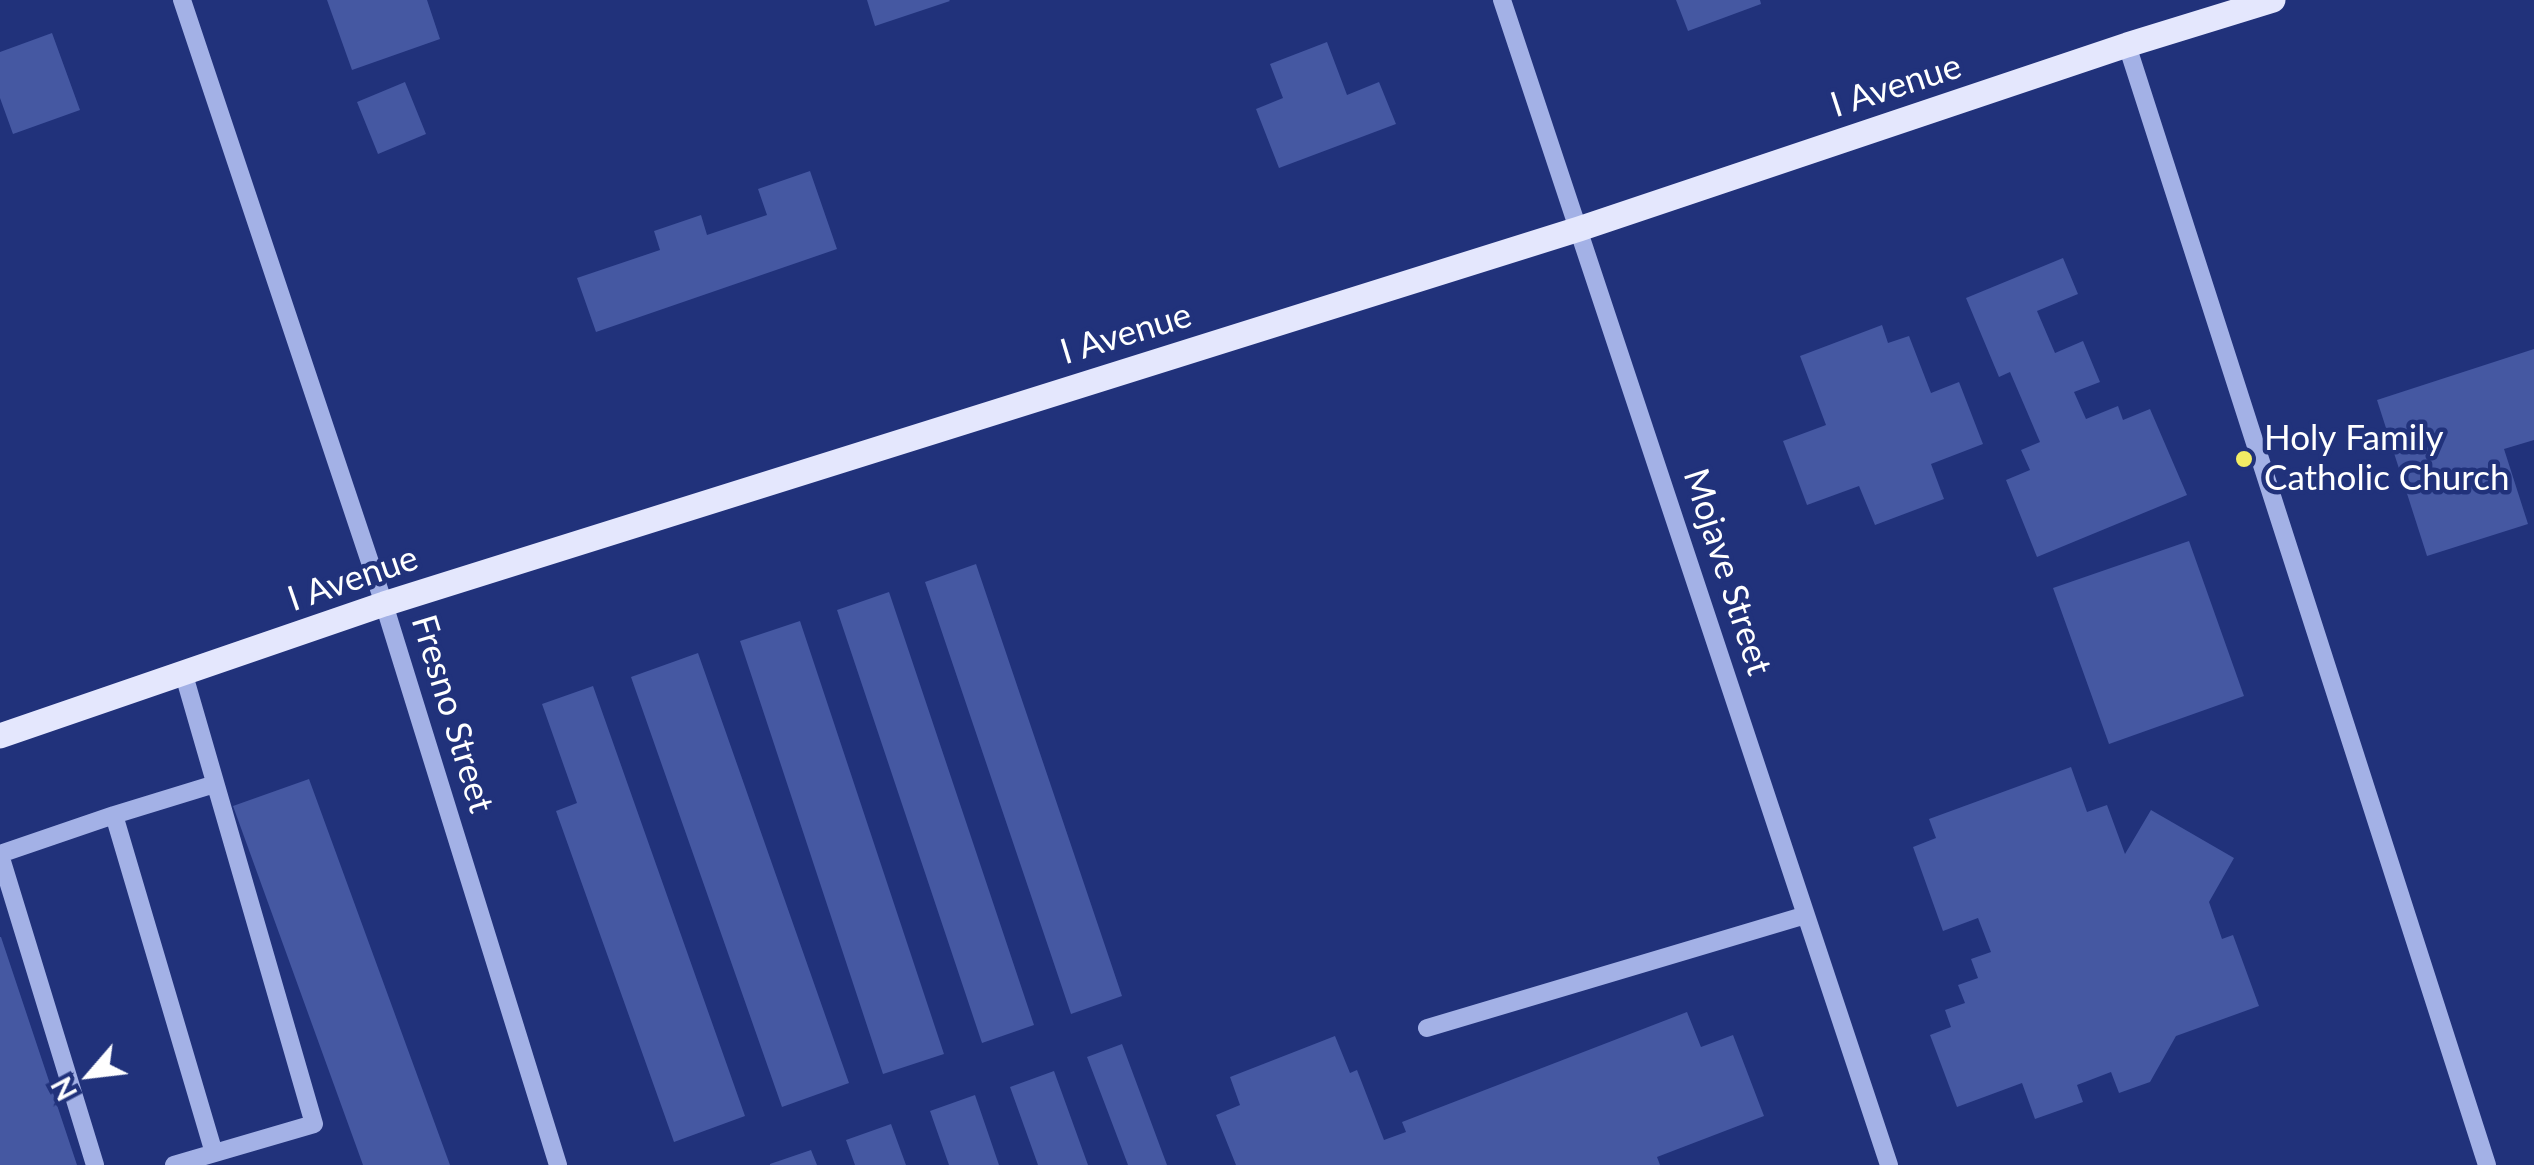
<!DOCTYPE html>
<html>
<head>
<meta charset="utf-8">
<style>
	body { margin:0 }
	#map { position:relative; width:2534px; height:1165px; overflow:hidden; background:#21327b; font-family:Lato,sans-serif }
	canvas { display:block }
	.north { position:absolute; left:40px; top:1025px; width:100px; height:100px; -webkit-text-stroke:8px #21327b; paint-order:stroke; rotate:242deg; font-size:28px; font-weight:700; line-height:40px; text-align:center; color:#fff }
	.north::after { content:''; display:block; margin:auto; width:35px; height:45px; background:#fff; clip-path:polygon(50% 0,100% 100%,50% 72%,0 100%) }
</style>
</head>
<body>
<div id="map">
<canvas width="2534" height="1165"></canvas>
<div class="north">N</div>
</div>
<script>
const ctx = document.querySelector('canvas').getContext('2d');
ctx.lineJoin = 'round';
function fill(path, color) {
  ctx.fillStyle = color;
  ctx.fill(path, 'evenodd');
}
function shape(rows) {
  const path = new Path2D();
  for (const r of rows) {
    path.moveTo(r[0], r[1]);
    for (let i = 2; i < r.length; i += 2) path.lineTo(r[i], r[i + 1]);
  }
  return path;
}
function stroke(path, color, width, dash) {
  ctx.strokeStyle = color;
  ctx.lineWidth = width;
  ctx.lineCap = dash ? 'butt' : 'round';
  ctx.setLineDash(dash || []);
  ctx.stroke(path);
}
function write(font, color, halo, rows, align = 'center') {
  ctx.font = font + ' Lato,sans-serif';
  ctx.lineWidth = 9;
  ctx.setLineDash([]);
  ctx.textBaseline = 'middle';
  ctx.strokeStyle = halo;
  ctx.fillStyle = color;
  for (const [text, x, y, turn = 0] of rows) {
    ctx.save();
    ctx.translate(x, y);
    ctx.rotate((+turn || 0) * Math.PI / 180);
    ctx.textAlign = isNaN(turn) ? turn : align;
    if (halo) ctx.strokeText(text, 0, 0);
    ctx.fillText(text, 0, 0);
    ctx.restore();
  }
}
fill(shape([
	[327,0,427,0,440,39,352,70],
	[867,0,949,0,950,1,875,26],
	[1676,0,1760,0,1761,4,1688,31],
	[52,33,80,110,13,134,0,98,0,52],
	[1327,42,1347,95,1379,82,1396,124,1279,168,1256,109,1283,98,1270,64],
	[405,82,426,134,378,154,357,102],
	[810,171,837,249,596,332,577,278,660,250,654,231,701,215,707,235,767,215,758,189],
	[2063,258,2078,294,2037,311,2055,353,2083,341,2100,382,2074,392,2086,419,2118,406,2123,420,2150,409,2187,495,2037,557,2006,480,2030,470,2021,450,2040,442,2010,372,1999,377,1966,298],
	[1882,325,1888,343,1909,336,1931,393,1959,382,1983,444,1931,464,1944,499,1875,525,1859,486,1807,505,1783,441,1826,425,1800,356],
	[2534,349,2534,440,2504,449,2528,524,2427,556,2377,400],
	[2189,541,2244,696,2109,744,2053,588],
	[976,564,1122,996,1071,1014,925,582],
	[889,592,1034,1025,982,1043,837,610],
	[800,621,944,1054,883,1074,740,641],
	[698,653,849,1083,782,1107,631,677],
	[593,686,745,1116,674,1142,556,811,577,803,542,704],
	[2071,767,2087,812,2107,805,2125,854,2151,810,2234,858,2209,902,2222,939,2233,935,2259,1006,2176,1036,2150,1082,2119,1093,2111,1072,2077,1085,2083,1102,2035,1119,2022,1083,1957,1107,1930,1035,1951,1027,1945,1010,1965,1003,1958,985,1978,978,1971,959,1991,952,1978,918,1943,931,1913,847,1936,838,1929,819],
	[309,779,450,1165,363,1165,233,806],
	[0,937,1,937,77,1165,0,1165],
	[1687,1012,1701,1047,1733,1035,1764,1116,1657,1157,1660,1165,1236,1165,1216,1115,1240,1105,1230,1077,1335,1036,1350,1073,1357,1070,1384,1140,1406,1132,1402,1122],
	[1122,1044,1167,1165,1128,1165,1087,1057],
	[1054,1071,1088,1165,1038,1165,1010,1087],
	[975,1095,999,1165,949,1165,930,1111],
	[891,1124,906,1165,855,1165,846,1140],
	[811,1150,817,1165,770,1165,770,1164]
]), '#4558a2');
stroke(shape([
	[182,0,384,604,558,1165],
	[1502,0,1889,1165],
	[2127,45,2487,1165],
	[114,815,215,784],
	[0,854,114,815,214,1153],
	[0,855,95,1165],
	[1427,1028,1806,915],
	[174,1165,314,1124,184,675]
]), '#a3b1e6', 18);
stroke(shape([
	[0,736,384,604,1579,229,2127,45,2273,0]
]), '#e4e7fd', 25);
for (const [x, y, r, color] of [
	[2244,459,10,"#f2ec64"]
]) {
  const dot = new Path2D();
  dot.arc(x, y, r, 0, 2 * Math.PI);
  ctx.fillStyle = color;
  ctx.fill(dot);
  stroke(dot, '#21327b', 4);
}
write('35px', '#fff', '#21327b', [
	["I Avenue",1896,86,-18],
	["I Avenue",1126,334,-17],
	["Mojave Street",1727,572,72],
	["I Avenue",353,579,-19],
	["Fresno Street",452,714,73]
]);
write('35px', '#fff', '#21327b', [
	["Holy Family",2264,439],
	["Catholic Church",2264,479]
], 'left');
</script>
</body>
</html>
